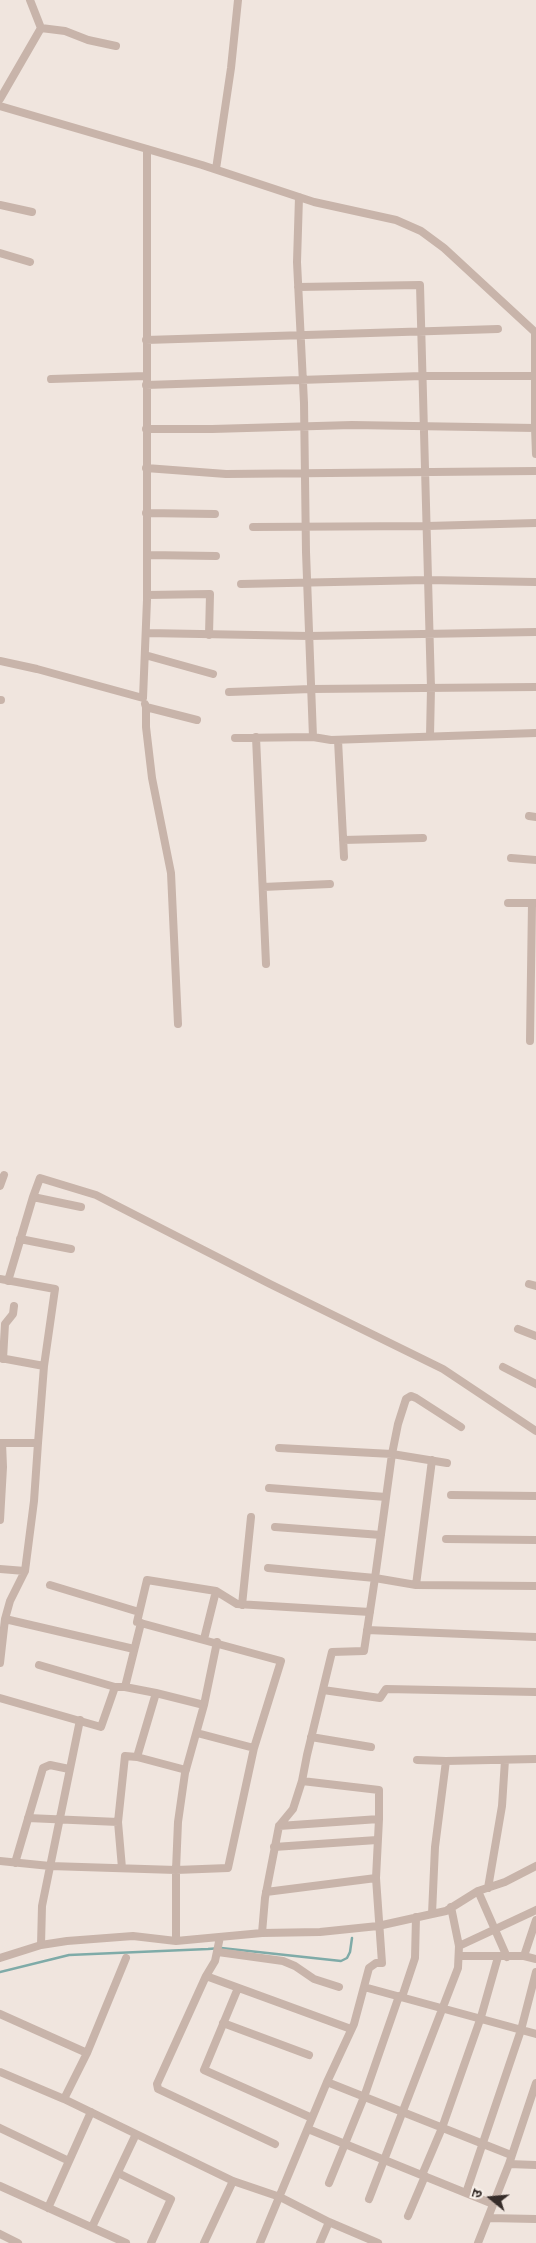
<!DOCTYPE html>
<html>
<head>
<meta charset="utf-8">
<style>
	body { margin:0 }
	#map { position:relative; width:536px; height:2243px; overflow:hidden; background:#f0e5de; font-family:"PT Sans","Noto Sans Devanagari",sans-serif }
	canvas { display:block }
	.north { position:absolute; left:466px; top:2173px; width:50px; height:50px; -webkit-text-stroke:4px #f8f0ea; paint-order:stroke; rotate:287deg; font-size:14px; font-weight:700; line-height:20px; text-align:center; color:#362c29 }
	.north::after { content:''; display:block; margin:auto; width:18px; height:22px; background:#362c29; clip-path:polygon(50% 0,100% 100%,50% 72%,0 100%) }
</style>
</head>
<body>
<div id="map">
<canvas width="536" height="2243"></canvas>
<div class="north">उ</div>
</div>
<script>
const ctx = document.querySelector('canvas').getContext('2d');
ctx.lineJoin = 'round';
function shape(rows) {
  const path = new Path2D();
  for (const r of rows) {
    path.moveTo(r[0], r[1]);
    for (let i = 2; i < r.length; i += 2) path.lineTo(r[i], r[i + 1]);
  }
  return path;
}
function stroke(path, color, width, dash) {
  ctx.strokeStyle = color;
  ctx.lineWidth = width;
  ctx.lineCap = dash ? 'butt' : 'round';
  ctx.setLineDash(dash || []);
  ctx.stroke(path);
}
stroke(shape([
	[0,1972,69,1955,208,1949,221,1948,341,1961,347,1958,350,1952,352,1938]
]), '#7faba8', 2.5);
stroke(shape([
	[30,0,41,28],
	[0,99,41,28,65,31,88,40,116,46],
	[0,106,202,165,314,202,396,220,421,231,444,248,536,333],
	[216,169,231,68,238,0],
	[299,197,297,262,304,403,306,552,313,737,331,740,536,733],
	[0,205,32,212],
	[0,253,30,262],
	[298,287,420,285,431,688,430,736],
	[535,332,535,376],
	[146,340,498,329],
	[51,379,146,376],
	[146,385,422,376,535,376,535,428,352,425,212,429,146,429],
	[535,428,536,454],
	[146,468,226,474,536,471],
	[146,513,215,514],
	[253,527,427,526,536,523],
	[147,555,216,556],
	[241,584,427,580,536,582],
	[147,595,210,594,209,635],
	[146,633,309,636,536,632],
	[145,655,213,674],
	[0,661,37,669,143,698,147,600,147,149],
	[229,692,311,689,536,687],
	[0,700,1,700],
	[145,704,146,707,197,720],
	[146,707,146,727,152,778,171,873,178,1024],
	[256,737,266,964],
	[235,738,313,737],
	[338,740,344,857],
	[529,816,536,817],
	[343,840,423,838],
	[511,858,536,860],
	[263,887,330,884],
	[508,903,536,903],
	[530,1041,532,903],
	[0,1186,4,1175],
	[33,1197,40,1178,96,1195,270,1284,443,1369,536,1431],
	[20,1239,71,1249],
	[0,1279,55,1289,44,1366,38,1443],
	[8,1281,33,1197,81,1207],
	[529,1284,536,1286],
	[518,1329,536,1336],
	[0,1358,44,1366],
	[3,1359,5,1324,13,1314,14,1306],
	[503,1367,536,1384],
	[461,1427,416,1398,411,1396,406,1399,398,1424,392,1454,375,1578,416,1585,536,1586],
	[0,1443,38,1443,34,1501,25,1571,10,1601,5,1619],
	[279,1448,392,1454,447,1463],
	[269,1488,386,1497],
	[451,1495,536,1496],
	[0,1520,3,1467,2,1443],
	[275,1527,381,1535],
	[446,1539,536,1540],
	[0,1569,25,1571],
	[50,1585,139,1612],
	[416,1585,432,1460],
	[242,1605,251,1517],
	[367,1630,536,1637],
	[204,1639,216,1591,237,1604,370,1612],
	[0,1663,5,1619,134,1649],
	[39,1665,115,1687],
	[125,1687,156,1693],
	[323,1690,380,1698,386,1689,536,1692],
	[0,1698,101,1727,115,1687,125,1687,141,1623],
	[197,1733,254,1748],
	[311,1737,371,1747],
	[137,1757,186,1770],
	[417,1760,446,1761],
	[302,1781,379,1790,379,1819],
	[28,1818,118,1822,125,1756,137,1757,156,1693,204,1705,217,1642],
	[118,1822,122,1868],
	[279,1826,379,1819,376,1878,382,1963,376,1963,369,1968,354,2024,327,2082],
	[274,1847,377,1840],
	[0,1861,50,1866,176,1870,178,1822,185,1773,204,1705],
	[15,1863,43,1768,50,1765,69,1769],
	[488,1888,502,1806,505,1760],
	[478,1891,507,1957],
	[266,1892,376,1878],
	[432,1914,446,1911,478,1891,505,1882,536,1866],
	[262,1933,265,1898,279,1826,293,1809,302,1781,307,1755,332,1652,364,1651,375,1578,268,1568],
	[220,1937,215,1961,206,1976,157,2084,158,2089,275,2144],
	[176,1941,176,1870,228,1868,254,1748,281,1661,137,1622,147,1580,216,1591],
	[41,1945,42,1906,80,1720],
	[459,1946,536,1910],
	[218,1952,283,1961,295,1966,314,1979,339,1987],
	[459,1956,524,1956,536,1959],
	[524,1956,536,1920],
	[0,1958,41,1945,67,1941,133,1936,176,1941,262,1933,320,1932,378,1926,432,1914,435,1847,446,1761,536,1759],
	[206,1976,351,2029],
	[364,1987,536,2034],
	[238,1988,204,2070,312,2118],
	[402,1997,415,1958,416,1917],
	[0,2014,87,2053],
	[223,2023,309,2055],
	[0,2072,64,2099,233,2181,280,2197,329,2222,378,2243],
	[64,2099,87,2053,126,1958],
	[0,2128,69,2161],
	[308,2129,493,2204],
	[509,2164,536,2165],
	[118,2173,171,2199,151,2243],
	[422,2175,442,2128,481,2017,498,1957],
	[329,2183,364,2097,399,1996],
	[0,2186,126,2243],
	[466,2193,521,2030,536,1972],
	[369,2199,458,1968,459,1946,451,1907],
	[48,2208,91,2112],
	[408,2216,425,2176],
	[488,2218,536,2219],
	[92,2227,136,2134],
	[0,2234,18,2243],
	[204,2243,233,2181],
	[260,2243,327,2082,511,2155],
	[320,2243,329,2222],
	[478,2243,509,2164,536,2083]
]), '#c8b4aa', 8);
</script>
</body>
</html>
